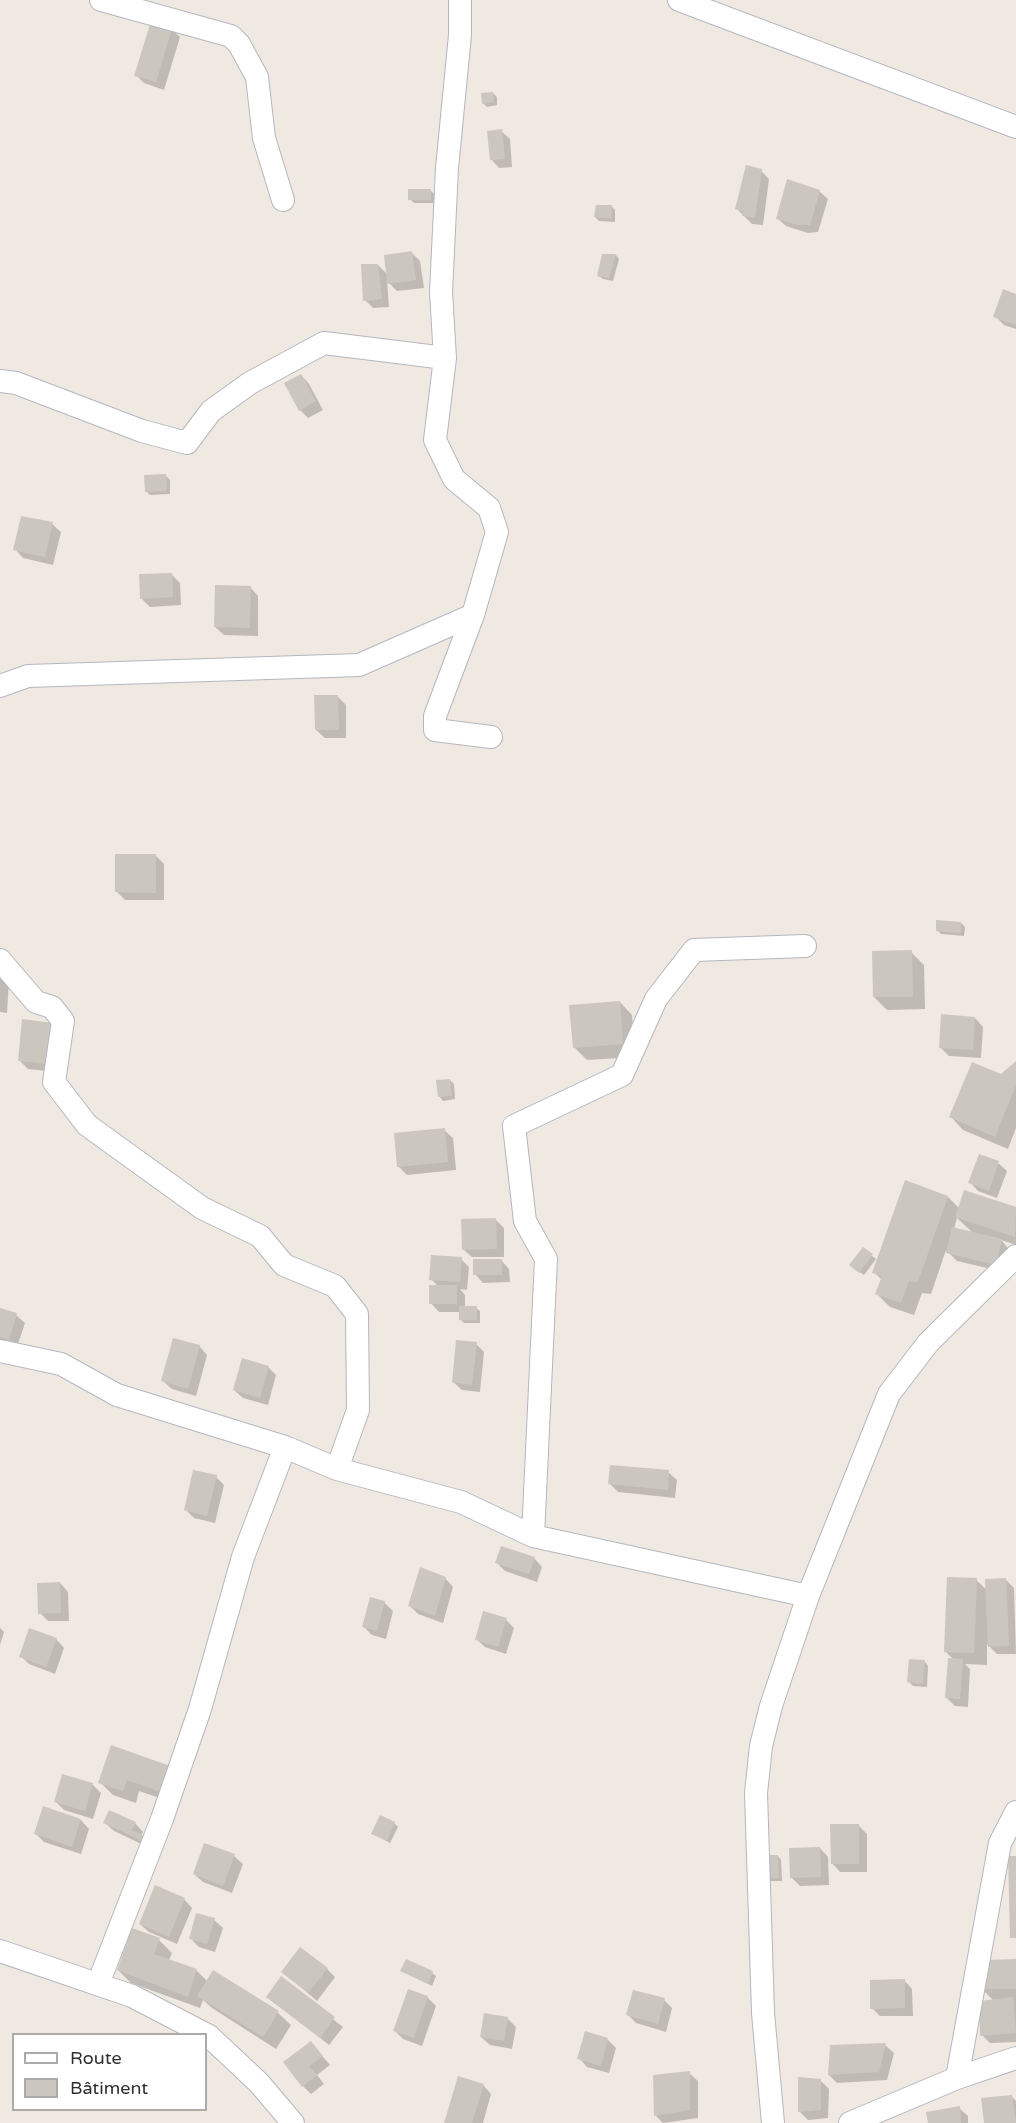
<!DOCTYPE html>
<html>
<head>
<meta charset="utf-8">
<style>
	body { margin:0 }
	#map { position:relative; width:1016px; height:2123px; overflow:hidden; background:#efe9e1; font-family:"Varela Round",sans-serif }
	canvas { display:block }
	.legend { position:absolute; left:12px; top:2033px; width:195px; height:78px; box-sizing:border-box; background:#fff; border:2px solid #ababab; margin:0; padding:8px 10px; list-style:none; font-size:18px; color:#2e2e2e }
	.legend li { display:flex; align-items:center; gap:12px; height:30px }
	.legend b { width:30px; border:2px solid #ababab }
</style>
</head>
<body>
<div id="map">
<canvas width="1016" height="2123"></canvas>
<ul class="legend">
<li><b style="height:8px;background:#fff"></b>Route</li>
<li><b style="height:16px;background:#cbc7bf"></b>Bâtiment</li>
</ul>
</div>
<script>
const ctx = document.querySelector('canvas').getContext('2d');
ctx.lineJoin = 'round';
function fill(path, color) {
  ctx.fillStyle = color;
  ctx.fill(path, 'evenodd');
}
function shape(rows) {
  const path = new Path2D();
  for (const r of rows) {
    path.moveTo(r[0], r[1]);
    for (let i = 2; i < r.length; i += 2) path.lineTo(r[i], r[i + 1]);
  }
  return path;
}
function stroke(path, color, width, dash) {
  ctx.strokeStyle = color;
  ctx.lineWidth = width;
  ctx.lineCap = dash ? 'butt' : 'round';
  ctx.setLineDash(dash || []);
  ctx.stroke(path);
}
fill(shape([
	[171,29,180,37,164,90,144,83,136,75],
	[493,93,497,97,497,105,487,107,483,103],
	[501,131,510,139,512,167,499,168,491,159],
	[761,171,769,179,763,225,752,224,736,208],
	[430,190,434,194,434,203,414,203,410,199],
	[819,191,828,199,818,232,808,233,786,226,777,218],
	[611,206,615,210,615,222,599,221,595,217],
	[412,253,420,261,424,288,397,291,387,281,389,307,373,308,365,300,378,265,388,275],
	[616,255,619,259,613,281,603,279,599,276],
	[1016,296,1016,329,1004,325,995,316],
	[301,375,309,384,323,410,308,418,300,410],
	[166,476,170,480,170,494,150,495,146,491],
	[52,524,61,532,53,565,23,558,15,549],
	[171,574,180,583,181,605,150,607,141,598],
	[250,587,258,596,258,636,224,635,215,627],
	[337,696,346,705,346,738,325,738,316,730],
	[156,856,164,864,164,900,125,900,117,892],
	[961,923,965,927,964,936,941,934,937,930],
	[911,952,924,965,925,1009,887,1010,874,997],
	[0,972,9,980,7,1013,0,1012],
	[620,1002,632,1015,635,1057,587,1060,574,1047],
	[975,1018,983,1027,981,1058,949,1056,940,1047],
	[24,1021,56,1072,28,1069,19,1060],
	[1016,1063,1016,1128,1008,1149,963,1130,951,1117],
	[450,1080,454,1084,455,1099,443,1101,440,1097],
	[444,1130,453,1138,456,1170,407,1175,398,1166],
	[998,1163,1007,1171,997,1198,978,1191,970,1182],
	[965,1192,1016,1208,1016,1245,1001,1240,1009,1249,1004,1272,957,1261,946,1250,931,1294,922,1293,914,1315,890,1307,877,1294,882,1280,874,1272,948,1197,959,1208],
	[957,1218,973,1233,954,1229],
	[495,1219,504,1228,504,1257,472,1257,463,1249],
	[863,1249,876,1259,864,1275,855,1269],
	[461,1259,469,1267,467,1290,460,1289,465,1295,465,1308,476,1308,480,1311,480,1323,464,1323,460,1319,460,1312,439,1312,431,1303,438,1286,431,1279],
	[501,1260,509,1269,510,1282,483,1283,475,1274],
	[0,1313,16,1315,25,1323,17,1347,0,1340],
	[476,1344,484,1352,480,1392,462,1390,453,1382],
	[199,1346,207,1355,196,1396,172,1389,163,1381],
	[268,1367,276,1375,268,1405,243,1398,234,1390],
	[668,1472,677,1480,675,1498,618,1492,610,1484],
	[216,1477,224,1485,215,1523,194,1518,186,1510],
	[534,1558,542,1567,537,1582,505,1571,497,1563],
	[445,1578,453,1587,443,1623,418,1614,410,1606],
	[976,1580,987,1590,1006,1580,1014,1588,1016,1654,997,1654,987,1644,987,1665,965,1664,970,1669,968,1707,955,1706,946,1697,954,1660,945,1651],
	[60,1583,68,1592,69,1621,48,1621,40,1613],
	[384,1602,393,1611,386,1639,372,1635,364,1627],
	[506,1620,514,1628,506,1654,485,1647,476,1639],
	[0,1628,4,1632,0,1645],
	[56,1639,64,1648,55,1674,29,1664,21,1656],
	[925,1662,928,1666,927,1687,913,1686,909,1682],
	[112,1747,177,1804,139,1791,136,1803,113,1795,100,1782],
	[92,1784,101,1793,93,1819,64,1810,56,1802],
	[81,1820,89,1829,81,1854,44,1842,35,1833],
	[105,1823,135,1823,143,1832,141,1836,152,1849,114,1831],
	[394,1823,398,1827,390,1843,373,1834],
	[859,1826,867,1834,867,1872,840,1872,832,1863],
	[820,1848,828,1857,829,1885,800,1886,791,1877],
	[234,1856,243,1864,232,1893,203,1882,194,1874],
	[778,1856,781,1860,782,1881,770,1881,766,1878],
	[184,1899,192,1908,177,1944,149,1932,140,1924],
	[214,1920,223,1928,215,1952,199,1947,190,1938],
	[159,1940,172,1953,169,1960,197,1971,207,1981,278,2013,291,2025,276,2049,212,2008,203,2000,200,2008,131,1983,118,1970],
	[1016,1961,1016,2042,990,2043,982,2035,994,2001,981,1988],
	[327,1969,335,1977,317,2001,283,1972],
	[402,1971,432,1973,436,1976,432,1986],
	[281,1979,343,2027,329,2045,268,1997],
	[904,1980,912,1989,913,2016,880,2016,872,2008],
	[427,1997,436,2006,422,2046,403,2039,395,2031],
	[664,2000,672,2008,666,2032,636,2023,628,2015],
	[507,2018,516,2027,512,2049,490,2045,481,2037],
	[608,2040,616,2048,609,2073,587,2067,579,2058],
	[311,2043,330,2065,317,2075,324,2084,311,2094,303,2086],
	[885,2045,894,2053,887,2080,837,2083,829,2075],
	[689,2073,698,2081,698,2118,663,2123,656,2116,654,2077],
	[821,2081,829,2089,828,2118,808,2120,799,2111],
	[483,2085,491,2094,483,2123,446,2123],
	[1011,2096,1016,2101,1016,2123,986,2123],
	[959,2108,968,2116,968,2123,930,2123]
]), '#0003');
fill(shape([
	[151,21,172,28,156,82,134,76],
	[493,92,494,102,482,104,481,93],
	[502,129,505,159,490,160,487,131],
	[746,165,762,169,755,218,742,216,743,211,735,209],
	[787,179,820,190,810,225,798,225,776,219],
	[408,189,431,189,431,200,408,200],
	[596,205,612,205,611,219,594,217],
	[412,251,416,280,387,284,384,255],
	[602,254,616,254,609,278,597,276],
	[361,264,378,264,382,299,363,301],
	[1003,289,1016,294,1016,325,993,317],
	[301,374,316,401,299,411,284,383],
	[166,474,167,491,145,492,144,475],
	[21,516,53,522,45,557,13,550],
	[172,573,173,597,140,599,139,574],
	[215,585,251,586,250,628,214,627],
	[314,695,338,695,339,730,315,730],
	[115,854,156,854,156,893,115,892],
	[936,920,961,922,961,933,936,931],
	[912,950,913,997,873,997,872,951],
	[620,1001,623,1044,573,1048,569,1005],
	[941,1014,975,1017,973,1050,939,1048],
	[22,1019,53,1023,49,1064,18,1061],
	[1016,1061,1016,1085,995,1137,949,1117,972,1062,1001,1074],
	[450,1079,452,1096,438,1097,436,1080],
	[445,1128,448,1162,397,1167,394,1133],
	[979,1154,999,1161,989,1191,968,1183],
	[905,1180,948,1196,918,1282,909,1281,901,1303,875,1294,882,1276,872,1273],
	[964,1190,1016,1207,1015,1237,955,1217],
	[496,1218,497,1249,462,1250,461,1219],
	[952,1227,1002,1239,996,1265,946,1253],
	[863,1247,873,1254,859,1273,849,1265],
	[431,1255,462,1257,460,1282,429,1280],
	[473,1259,502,1259,502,1275,473,1275],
	[429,1285,457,1285,457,1304,429,1304],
	[459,1306,477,1306,477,1320,459,1320],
	[0,1308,17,1313,9,1340,0,1337],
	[173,1338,200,1345,188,1389,161,1381],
	[456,1340,477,1342,472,1385,452,1382],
	[242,1358,269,1366,260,1398,233,1390],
	[610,1465,669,1470,668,1490,608,1484],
	[193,1470,217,1475,207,1516,184,1510],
	[501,1546,535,1557,529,1574,495,1563],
	[420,1567,446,1577,435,1616,408,1606],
	[947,1577,977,1578,974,1653,944,1652],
	[1006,1578,1009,1646,988,1647,985,1579],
	[60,1582,61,1613,38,1614,37,1583],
	[370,1597,385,1601,377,1631,362,1627],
	[483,1611,507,1618,498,1647,475,1640],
	[29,1628,57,1638,46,1667,19,1657],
	[948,1658,963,1659,960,1699,945,1698],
	[909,1659,925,1660,923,1684,907,1682],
	[111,1745,173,1767,164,1793,127,1780,123,1791,98,1783],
	[62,1774,93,1783,85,1811,54,1802],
	[43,1806,81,1819,72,1847,34,1834],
	[109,1810,136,1822,132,1830,148,1838,143,1841,103,1823],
	[380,1815,395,1822,387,1841,371,1834],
	[830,1824,859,1824,859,1864,831,1864],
	[204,1843,235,1854,223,1886,193,1874],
	[820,1847,821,1877,790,1878,789,1848],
	[763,1855,778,1855,779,1878,764,1878],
	[1008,1856,1016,1856,1016,1938,1010,1938],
	[155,1885,185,1898,169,1937,139,1924],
	[196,1913,215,1918,207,1944,189,1939],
	[132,1928,160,1938,154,1954,197,1969,188,1997,117,1970],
	[300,1947,328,1968,308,1993,281,1972],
	[406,1959,433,1971,428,1984,400,1971],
	[1016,1959,1016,1989,979,1989,984,1960],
	[213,1970,279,2011,263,2037,197,1996],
	[281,1976,335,2017,320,2038,266,1997],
	[905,1979,905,2008,870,2009,870,1980],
	[408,1989,428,1996,414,2038,393,2031],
	[633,1990,665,1998,658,2024,626,2015],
	[1013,1997,1016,2033,980,2036,979,2001],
	[484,2013,508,2017,504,2041,480,2037],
	[585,2031,608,2038,601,2066,577,2059],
	[311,2041,323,2056,309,2066,317,2075,302,2087,283,2062],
	[886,2043,879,2072,828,2075,830,2045],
	[690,2071,690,2110,654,2116,653,2075],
	[458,2076,484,2084,472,2123,444,2123],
	[798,2077,821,2079,821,2110,798,2112],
	[1012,2095,1016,2123,984,2123,981,2098],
	[960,2106,961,2123,928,2123,926,2112]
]), '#cbc7bf');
const minor = shape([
	[101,0,231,36,239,44,257,77,264,138,283,200],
	[679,0,1016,127],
	[445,358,435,440,454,479,489,508,497,532,473,615,435,716,435,730,491,737],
	[0,381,16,383,142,431,187,443,211,411,250,383,324,343,445,358,441,292,447,168,460,35,460,0],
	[0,686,28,676,359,665,473,615],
	[0,960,36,1002,52,1007,63,1021,54,1082,87,1125,202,1208,260,1236,284,1265,335,1286,357,1314,358,1410,337,1469],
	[0,1351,61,1364,117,1395,285,1447,337,1469,461,1502,533,1536,808,1596],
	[533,1536,546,1259,525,1221,514,1126,622,1075,656,999,694,950,805,946],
	[0,1951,132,1996,209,2036,259,2083,293,2123],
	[98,1984,162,1819,200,1709,243,1557,285,1447],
	[957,2078,1000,1843,1016,1812],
	[773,2123,763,2013,756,1793,761,1746,771,1706,808,1596,889,1394,928,1343,1016,1256],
	[850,2123,957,2078,1016,2058]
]);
stroke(minor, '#b4b7c1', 24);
stroke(minor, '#fff', 22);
</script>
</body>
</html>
